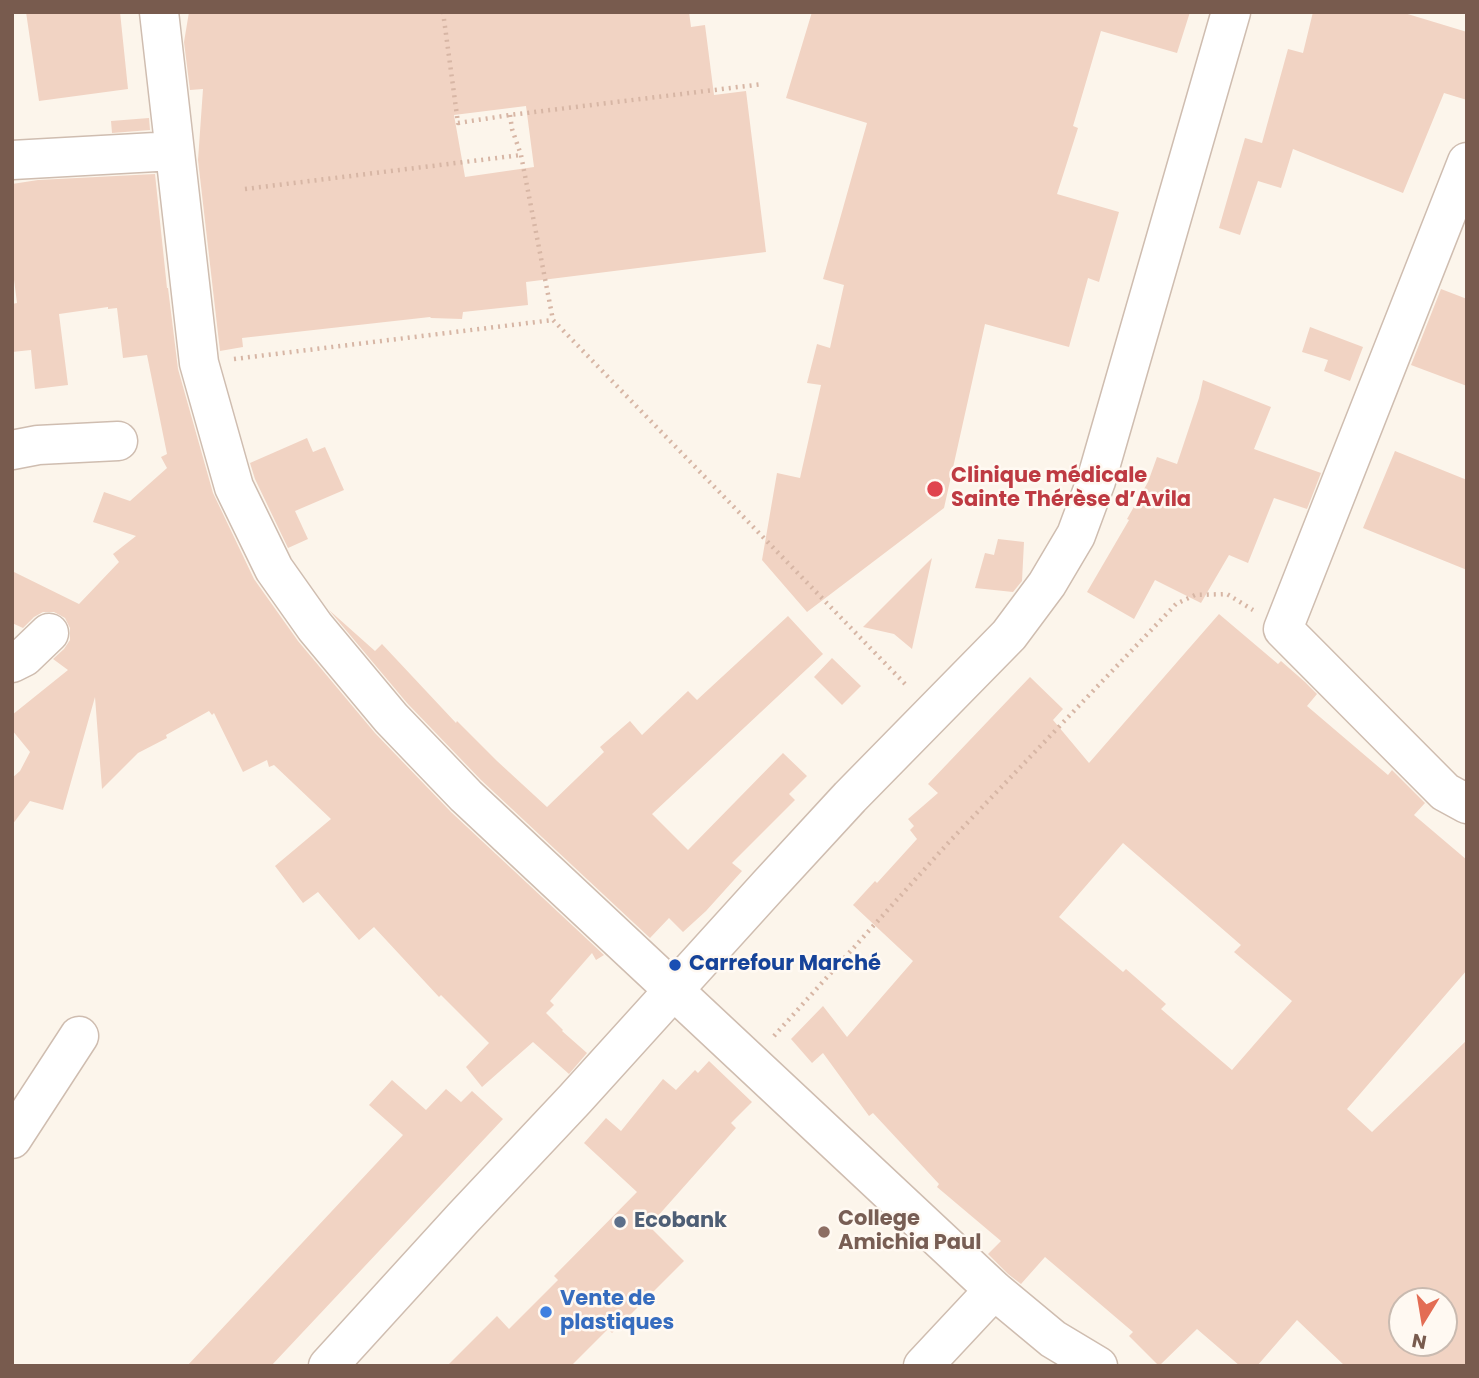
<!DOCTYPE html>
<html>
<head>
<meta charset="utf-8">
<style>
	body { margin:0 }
	#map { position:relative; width:1479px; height:1378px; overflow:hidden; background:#fcf5eb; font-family:Poppins,sans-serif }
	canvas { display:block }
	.frame { position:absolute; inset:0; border:14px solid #785b4e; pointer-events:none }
	.north { position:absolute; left:1388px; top:1287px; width:70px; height:70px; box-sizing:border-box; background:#fff9f2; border:2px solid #c9bab0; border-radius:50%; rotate:191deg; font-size:19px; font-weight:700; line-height:28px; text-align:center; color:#785b4e }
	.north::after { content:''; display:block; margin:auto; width:24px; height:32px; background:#e36d54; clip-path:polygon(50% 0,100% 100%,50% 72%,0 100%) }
</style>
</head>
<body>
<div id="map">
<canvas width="1479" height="1378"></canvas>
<div class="frame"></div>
<div class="north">N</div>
</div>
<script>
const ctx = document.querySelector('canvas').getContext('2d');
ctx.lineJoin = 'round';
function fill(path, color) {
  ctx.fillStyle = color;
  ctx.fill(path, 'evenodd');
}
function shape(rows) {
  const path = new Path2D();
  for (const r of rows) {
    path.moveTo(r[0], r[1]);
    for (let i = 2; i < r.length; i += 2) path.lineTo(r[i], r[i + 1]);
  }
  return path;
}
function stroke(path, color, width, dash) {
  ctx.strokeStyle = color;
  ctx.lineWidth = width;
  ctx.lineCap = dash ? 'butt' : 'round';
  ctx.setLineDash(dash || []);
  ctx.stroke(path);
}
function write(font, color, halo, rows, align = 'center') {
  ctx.font = font + ' Poppins,sans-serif';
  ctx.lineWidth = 5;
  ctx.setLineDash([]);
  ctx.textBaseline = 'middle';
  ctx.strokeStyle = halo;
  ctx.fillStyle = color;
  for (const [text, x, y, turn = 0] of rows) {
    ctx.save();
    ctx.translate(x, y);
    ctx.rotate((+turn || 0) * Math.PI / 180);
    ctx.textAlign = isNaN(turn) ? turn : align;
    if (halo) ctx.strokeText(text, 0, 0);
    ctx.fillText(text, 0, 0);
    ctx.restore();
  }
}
fill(shape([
	[26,12,120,12,128,89,39,101],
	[189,12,689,12,691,27,705,25,714,95,746,91,766,252,526,282,528,305,463,312,462,319,431,318,430,317,242,338,243,347,220,351,198,160,203,89,190,90,184,42],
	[526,106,534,167,465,177,454,115],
	[812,12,1190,12,1177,53,1101,31,1073,126,1078,128,1057,194,1119,212,1099,282,1088,278,1069,347,985,324,944,508,807,612,762,560,777,473,800,478,821,385,807,383,817,344,830,348,844,285,823,279,867,123,786,98],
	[1313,12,1401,12,1467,32,1467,100,1444,93,1403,193,1293,149,1281,188,1258,181,1240,235,1219,228,1245,138,1262,143,1288,49,1303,53],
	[149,118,150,130,112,133,111,121],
	[155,174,167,288,168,288,178,369,213,493,254,579,298,641,375,733,451,812,604,955,596,960,592,953,550,1001,554,1005,546,1013,563,1030,562,1031,587,1053,569,1074,533,1042,482,1087,466,1067,489,1043,441,995,439,997,374,927,359,940,318,892,303,903,275,866,331,819,274,765,269,767,267,760,243,772,214,713,212,715,209,711,166,735,167,738,138,753,102,789,95,697,63,810,30,801,12,825,12,778,20,771,30,752,12,730,12,715,68,670,53,659,64,649,70,640,70,628,65,618,54,612,43,612,34,617,23,628,12,623,12,571,79,604,119,562,113,554,136,536,93,522,104,492,130,501,167,468,161,457,167,454,147,355,123,358,117,308,108,309,108,307,59,314,68,385,35,389,31,350,12,352,12,304,17,303,12,264,12,184,38,180],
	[1441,289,1467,299,1467,386,1411,365],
	[1310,327,1363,347,1350,381,1324,371,1328,360,1302,352],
	[1203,380,1271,407,1254,449,1321,473,1307,509,1274,498,1248,563,1229,555,1201,603,1155,580,1134,619,1087,592,1129,520,1127,519,1148,482,1157,457,1177,464,1199,398],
	[307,438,313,452,325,447,344,490,295,511,308,539,288,548,255,479,250,463],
	[1395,451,1467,480,1467,570,1363,528],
	[998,539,1024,542,1022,581,1013,592,975,588,985,553,994,555],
	[932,558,912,649,894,634,863,627],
	[329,610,375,651,382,644,456,723,457,721,497,761,547,807,604,752,600,747,630,721,642,735,688,691,697,700,788,616,823,654,652,814,688,850,783,753,807,776,789,794,795,800,732,863,742,871,706,911,683,932,669,918,650,938,481,780,407,703],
	[1219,614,1278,664,1281,661,1305,682,1317,694,1307,706,1388,775,1392,770,1425,803,1414,815,1467,860,1467,970,1347,1109,1372,1132,1467,1040,1467,1366,1345,1366,1297,1320,1257,1366,1240,1366,1197,1329,1159,1366,1129,1336,1133,1332,1045,1257,1021,1284,1008,1274,988,1254,1001,1241,937,1187,939,1184,873,1113,869,1116,823,1053,812,1063,791,1039,823,1006,847,1037,913,961,853,905,875,881,877,883,917,839,910,830,914,826,908,819,938,793,928,784,1030,677,1063,709,1053,720,1089,763],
	[1123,843,1241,945,1234,952,1292,1001,1232,1070,1161,1009,1166,1004,1126,969,1123,972,1059,917],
	[1402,1301,1444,1301,1444,1343,1402,1343],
	[832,658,861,686,842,705,814,677],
	[709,1061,752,1102,731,1123,736,1128,649,1226,684,1261,612,1333,608,1329,571,1366,447,1366,497,1316,509,1329,558,1280,554,1276,637,1192,584,1143,606,1118,621,1131,663,1079,676,1090,695,1070,698,1073],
	[392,1080,426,1110,446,1089,461,1102,472,1091,503,1119,271,1366,187,1366,403,1135,369,1105]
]), '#f1d3c3');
const minor = shape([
	[159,12,199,363,234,487,274,569,315,627,391,718,466,796,994,1290,1053,1339,1098,1366],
	[12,160,174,151],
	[1467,162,1283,629,1445,792,1467,804],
	[12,450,38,445,118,441],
	[12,663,24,657,49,633],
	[12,1139,79,1036],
	[328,1366,463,1218,575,1099,768,886,850,797,1009,635,1047,584,1076,535,1096,481,1231,12],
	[923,1366,994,1290]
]);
stroke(minor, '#cfbdb0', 41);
stroke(shape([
	[443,12,458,123,510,115,763,84],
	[510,115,512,129,521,155,553,320,908,687],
	[245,189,521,155],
	[234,359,553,320],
	[774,1036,949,842,1176,604,1195,595,1227,594,1253,610]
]), '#d7b6a5', 4.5, [2, 5]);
stroke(minor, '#fff', 38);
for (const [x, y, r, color] of [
	[935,489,9,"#e0444e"],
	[675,965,7,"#1a4fb4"],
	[620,1222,7,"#5c6f8a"],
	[824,1232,7,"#8d6e63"],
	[546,1312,7,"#3f7fe0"]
]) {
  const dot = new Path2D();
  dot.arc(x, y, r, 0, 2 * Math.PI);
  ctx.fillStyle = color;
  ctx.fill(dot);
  stroke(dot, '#fff9f2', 2.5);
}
write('bold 21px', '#be3a42', '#fff9f2', [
	["Clinique médicale",951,477],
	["Sainte Thérèse d’Avila",951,501]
], 'left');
write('bold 21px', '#164399', '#fff9f2', [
	["Carrefour Marché",689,965]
], 'left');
write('bold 21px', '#785e54', '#fff9f2', [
	["College",838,1220],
	["Amichia Paul",838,1244]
], 'left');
write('bold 21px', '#4e5e75', '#fff9f2', [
	["Ecobank",634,1222]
], 'left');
write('bold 21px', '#366cbe', '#fff9f2', [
	["Vente de",560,1300],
	["plastiques",560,1324]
], 'left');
</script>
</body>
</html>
